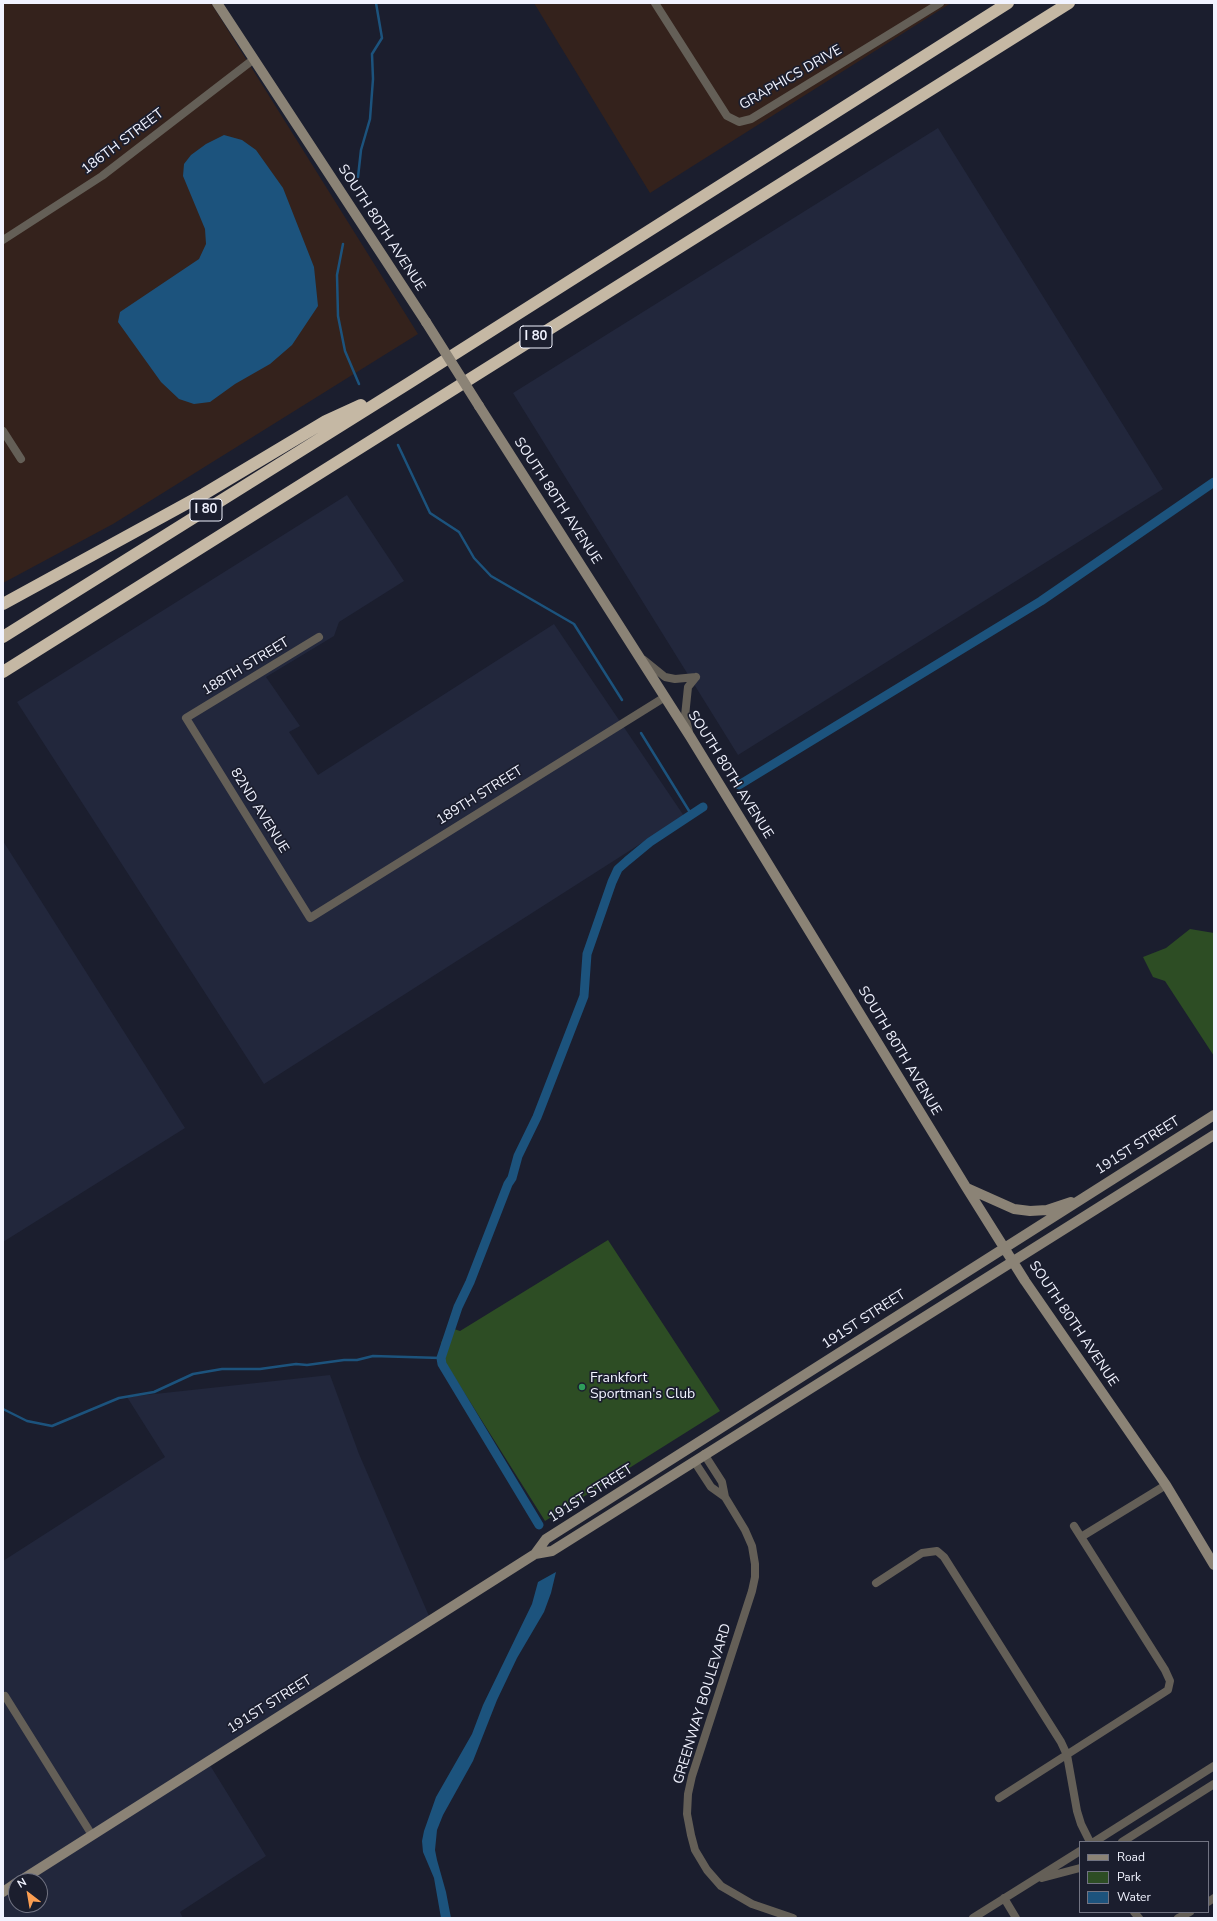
<!DOCTYPE html>
<html>
<head>
<meta charset="utf-8">
<style>
	body { margin:0 }
	#map { position:relative; width:1217px; height:1921px; overflow:hidden; background:#1b1e2e; font-family:"Nunito Sans",sans-serif }
	canvas { display:block }
	.frame { position:absolute; inset:0; border:4px solid #f1f3ff; pointer-events:none }
	.legend { position:absolute; left:1079px; top:1841px; width:130px; height:72px; box-sizing:border-box; background:#1b1e2e; border:1px solid #717382; margin:0; padding:5px 7px; list-style:none; font-size:12px; color:#f1f3ff }
	.legend li { display:flex; align-items:center; gap:8px; height:20px }
	.legend b { width:20px; border:1px solid #717382 }
	.north { position:absolute; left:8px; top:1873px; width:40px; height:40px; box-sizing:border-box; background:#1b1e2e; border:1px solid #717382; border-radius:50%; rotate:329deg; font-size:11px; font-weight:700; line-height:16px; text-align:center; color:#f1f3ff }
	.north::after { content:''; display:block; margin:auto; width:14px; height:18px; background:#fb9e52; clip-path:polygon(50% 0,100% 100%,50% 72%,0 100%) }
</style>
</head>
<body>
<div id="map">
<canvas width="1217" height="1921"></canvas>
<div class="frame"></div>
<ul class="legend">
<li><b style="height:5px;background:#8b8376"></b>Road</li>
<li><b style="height:11px;background:#2d4d24"></b>Park</li>
<li><b style="height:11px;background:#1c537d"></b>Water</li>
</ul>
<div class="north">N</div>
</div>
<script>
const ctx = document.querySelector('canvas').getContext('2d');
ctx.lineJoin = 'round';
function fill(path, color) {
  ctx.fillStyle = color;
  ctx.fill(path, 'evenodd');
}
function shape(rows) {
  const path = new Path2D();
  for (const r of rows) {
    path.moveTo(r[0], r[1]);
    for (let i = 2; i < r.length; i += 2) path.lineTo(r[i], r[i + 1]);
  }
  return path;
}
function stroke(path, color, width, dash) {
  ctx.strokeStyle = color;
  ctx.lineWidth = width;
  ctx.lineCap = dash ? 'butt' : 'round';
  ctx.setLineDash(dash || []);
  ctx.stroke(path);
}
function write(font, color, halo, rows, align = 'center') {
  ctx.font = font + ' "Nunito Sans",sans-serif';
  ctx.lineWidth = 3.5;
  ctx.setLineDash([]);
  ctx.textBaseline = 'middle';
  ctx.strokeStyle = halo;
  ctx.fillStyle = color;
  for (const [text, x, y, turn = 0] of rows) {
    ctx.save();
    ctx.translate(x, y);
    ctx.rotate((+turn || 0) * Math.PI / 180);
    ctx.textAlign = isNaN(turn) ? turn : align;
    if (halo) ctx.strokeText(text, 0, 0);
    ctx.fillText(text, 0, 0);
    ctx.restore();
  }
}
fill(shape([
	[3,3,211,3,418,334,113,524,3,583],
	[534,3,951,3,650,193]
]), '#34221c');
fill(shape([
	[938,128,1163,489,738,755,513,393],
	[347,495,404,581,339,622,334,636,266,677,300,726,289,732,318,775,554,624,684,816,264,1084,17,702],
	[3,841,185,1128,3,1242],
	[330,1375,359,1454,432,1623,208,1762,266,1856,180,1912,183,1918,3,1918,3,1561,165,1457,127,1397],
	[16,1881,40,1881,40,1905,16,1905]
]), '#22273c');
fill(shape([
	[1190,929,1214,933,1214,1056,1165,981,1153,977,1143,957,1166,948],
	[608,1240,720,1411,545,1521,445,1362,441,1343,448,1327,460,1331]
]), '#2d4d24');
fill(shape([
	[224,135,242,140,256,150,283,188,314,267,318,306,292,345,270,364,235,384,210,402,194,404,179,399,161,382,118,322,120,312,199,259,206,244,205,229,183,176,184,164,191,155,206,144],
	[556,1572,551,1593,544,1612,517,1658,497,1700,473,1761,443,1815,437,1830,435,1850,437,1860,446,1892,451,1918,441,1918,434,1878,423,1852,422,1841,424,1831,436,1797,472,1734,483,1705,532,1604,538,1582]
]), '#1c537d');
stroke(shape([
	[358,177,361,150,370,119,373,79,372,54,382,38,376,3],
	[343,244,337,275,338,316,345,351,359,384],
	[398,445,430,513,459,532,474,558,491,576,574,624,622,700],
	[641,733,691,814],
	[3,1409,27,1421,52,1426,119,1398,154,1392,193,1374,222,1369,260,1369,296,1364,307,1365,344,1360,357,1360,373,1356,441,1358]
]), '#1c537d', 2.5);
stroke(shape([
	[739,785,1041,601,1214,482],
	[539,1525,442,1364,441,1358,458,1307,470,1282,508,1184,512,1178,518,1156,537,1117,584,996,587,954,612,882,618,869,627,861,650,842,703,807]
]), '#1c537d', 9);
stroke(shape([
	[655,3,727,116,739,122,751,119,940,3],
	[3,240,102,176,254,59],
	[3,431,21,459],
	[319,637,186,718,310,918,665,697],
	[644,660,665,677,675,679,696,677],
	[689,732,685,716,688,687,696,677],
	[694,1461,711,1487,725,1497,722,1482,704,1454],
	[725,1497,745,1530,752,1546,755,1564,755,1577,752,1591,692,1776,688,1794,687,1814,691,1835,695,1850,707,1870,721,1886,752,1904,793,1918],
	[1081,1537,1166,1485],
	[876,1583,922,1553,937,1551,944,1557,1061,1742,1067,1755,1077,1811,1081,1824,1090,1842],
	[5,1696,92,1835],
	[999,1798,1168,1690,1170,1681,1165,1670,1074,1526],
	[1094,1842,1214,1766],
	[1122,1842,1214,1784],
	[1042,1878,1080,1868],
	[1004,1898,1016,1918],
	[1208,1902,1214,1898],
	[1134,1912,1139,1918],
	[973,1918,1080,1851],
	[1178,1918,1190,1912]
]), '#645f57', 8);
stroke(shape([
	[217,3,426,322],
	[479,406,691,738,966,1187,1025,1281,1166,1485,1214,1565],
	[967,1188,1014,1209,1030,1211,1047,1210,1071,1202],
	[535,1554,552,1551,1214,1135],
	[20,1881,535,1554,546,1539,1214,1115],
	[3,1892,16,1883]
]), '#8b8376', 10);
stroke(shape([
	[3,604,204,494,326,421,361,405],
	[3,637,409,383,1008,3],
	[3,672,1069,3]
]), '#c5b8a4', 12);
stroke(shape([
	[426,322,479,406]
]), '#8b8376', 10);
for (const [x, y, r, color] of [
	[582,1387,4,"#2e9e5b"]
]) {
  const dot = new Path2D();
  dot.arc(x, y, r, 0, 2 * Math.PI);
  ctx.fillStyle = color;
  ctx.fill(dot);
  stroke(dot, '#1b1e2e', 1.5);
}
for (const [x, y, w] of [
	[536,337,32],
	[206,510,32]
]) {
  const box = new Path2D();
  box.roundRect(x - w / 2, y - 11, w, 22, 3);
  ctx.fillStyle = '#1b1e2e';
  ctx.fill(box);
  stroke(box, '#f1f3ff', 1);
}
write('bold 13px', '#f1f3ff', null, [
	["I 80",536,337],
	["I 80",206,510]
]);
write('14px', '#f1f3ff', '#1b1e2e', [
	["GRAPHICS DRIVE",791,78,-30],
	["186TH STREET",123,142,-37],
	["SOUTH 80TH AVENUE",381,228,57],
	["SOUTH 80TH AVENUE",557,501,57],
	["188TH STREET",246,667,-31],
	["SOUTH 80TH AVENUE",730,775,58],
	["189TH STREET",480,796,-32],
	["82ND AVENUE",259,811,58],
	["SOUTH 80TH AVENUE",899,1051,59],
	["191ST STREET",1138,1146,-32],
	["191ST STREET",864,1320,-33],
	["SOUTH 80TH AVENUE",1073,1324,56],
	["191ST STREET",591,1494,-32],
	["GREENWAY BOULEVARD",703,1704,-73],
	["191ST STREET",270,1705,-32]
]);
write('14px', '#f1f3ff', '#1b1e2e', [
	["Frankfort",590,1379],
	["Sportman's Club",590,1395]
], 'left');
</script>
</body>
</html>
